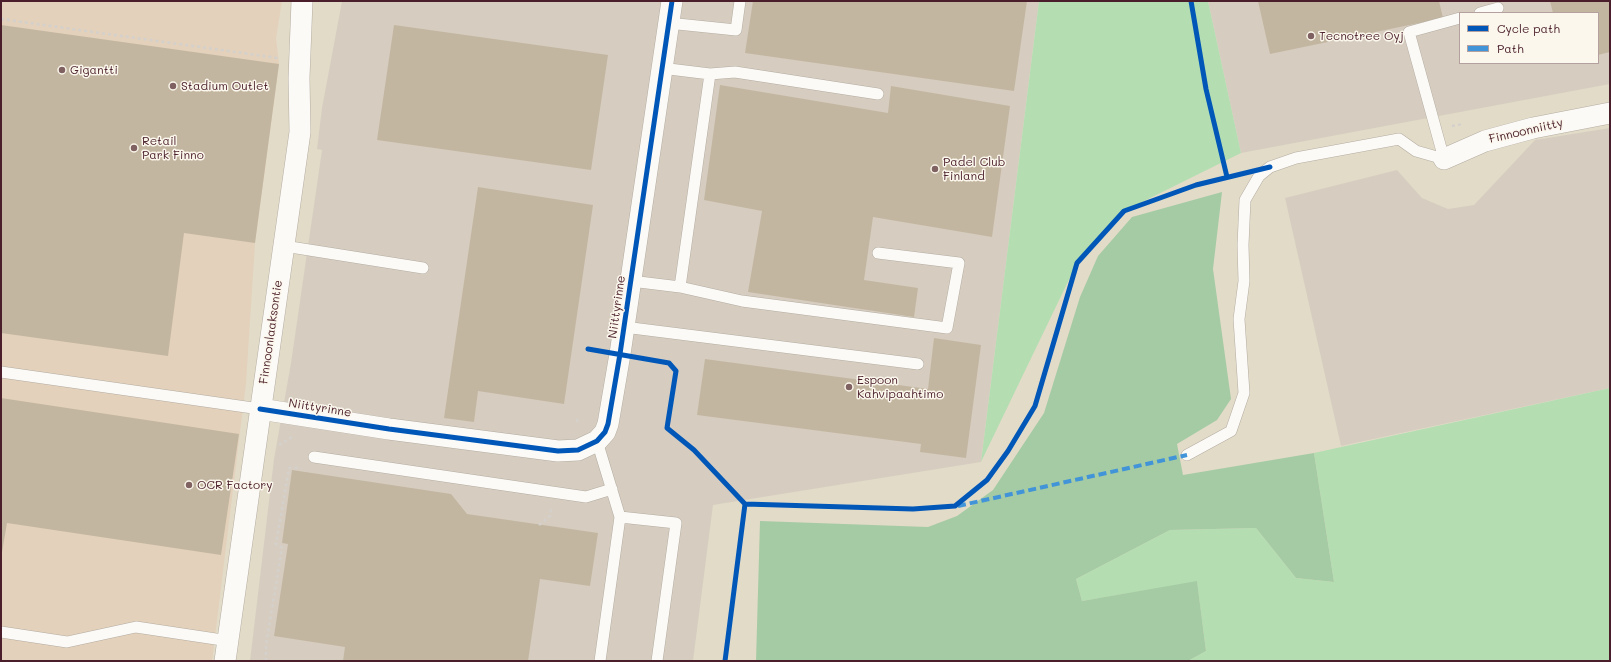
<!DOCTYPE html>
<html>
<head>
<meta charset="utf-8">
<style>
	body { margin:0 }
	#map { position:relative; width:1611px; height:662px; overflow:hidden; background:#e2dbc8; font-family:Mali,sans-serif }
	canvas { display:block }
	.frame { position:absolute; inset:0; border:2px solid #4a1f2b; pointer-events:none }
	.legend { position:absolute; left:1459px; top:12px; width:140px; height:52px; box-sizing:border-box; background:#fbf7ec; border:1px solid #b4a19f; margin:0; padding:5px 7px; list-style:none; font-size:12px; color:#4a1f2b }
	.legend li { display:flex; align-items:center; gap:8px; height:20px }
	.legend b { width:20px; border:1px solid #b4a19f }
</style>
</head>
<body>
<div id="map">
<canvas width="1611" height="662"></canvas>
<div class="frame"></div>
<ul class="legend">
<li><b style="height:5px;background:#0057b8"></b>Cycle path</li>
<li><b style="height:5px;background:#4194d7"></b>Path</li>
</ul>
</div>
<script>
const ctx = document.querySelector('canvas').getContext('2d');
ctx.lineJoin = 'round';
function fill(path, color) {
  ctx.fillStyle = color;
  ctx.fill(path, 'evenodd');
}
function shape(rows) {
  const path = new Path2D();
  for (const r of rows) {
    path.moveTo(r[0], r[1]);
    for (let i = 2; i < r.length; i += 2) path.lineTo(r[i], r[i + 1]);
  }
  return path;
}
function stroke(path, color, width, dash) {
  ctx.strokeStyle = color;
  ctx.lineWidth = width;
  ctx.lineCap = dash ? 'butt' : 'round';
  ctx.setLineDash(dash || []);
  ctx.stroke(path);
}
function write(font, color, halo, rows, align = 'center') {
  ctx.font = font + ' Mali,sans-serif';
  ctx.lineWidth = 3;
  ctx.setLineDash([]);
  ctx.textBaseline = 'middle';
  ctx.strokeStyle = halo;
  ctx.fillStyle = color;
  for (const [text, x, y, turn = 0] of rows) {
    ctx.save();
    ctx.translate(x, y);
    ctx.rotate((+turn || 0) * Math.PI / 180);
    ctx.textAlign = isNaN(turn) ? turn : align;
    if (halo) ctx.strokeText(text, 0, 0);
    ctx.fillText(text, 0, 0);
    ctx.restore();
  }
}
fill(shape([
	[1,1,282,1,276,38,279,64,255,243,246,383,212,661,1,661]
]), '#e3d1bb');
fill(shape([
	[342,1,1039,1,981,462,713,505,693,661,250,661,274,459,291,363,322,150,317,149,322,108],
	[1208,1,1610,1,1610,84,1241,153],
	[1460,13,1598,13,1598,63,1460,63],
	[1610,128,1610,388,1341,446,1285,198,1397,170,1422,198,1448,209,1474,205,1535,140]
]), '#d6cdc0');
fill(shape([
	[1039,1,1208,1,1241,153,1124,211,1077,263,981,462],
	[1610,388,1610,661,1188,661,1206,651,1197,582,1082,601,1076,579,1170,530,1256,528,1296,578,1334,582,1314,453]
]), '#b4deb2');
fill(shape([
	[1222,192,1213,269,1231,399,1217,420,1177,444,1183,475,1314,453,1334,582,1296,578,1256,528,1170,530,1076,579,1082,601,1197,581,1206,651,1188,661,756,661,760,521,928,527,957,516,993,490,1044,413,1080,297,1098,256,1132,217]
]), '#a5cba4');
fill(shape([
	[753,1,1027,1,1014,91,745,53],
	[1258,1,1439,1,1443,18,1270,54],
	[1550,1,1610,1,1610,52,1598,55,1598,13,1553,13],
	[1,25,279,64,255,243,184,233,168,356,1,333],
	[394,25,608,55,591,170,377,140],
	[720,85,888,113,891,86,1010,106,992,237,873,217,864,280,918,288,914,317,748,292,762,211,704,200],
	[478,187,593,205,564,404,478,391,474,422,444,418],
	[934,338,981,345,966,458,920,452,921,444,697,415,705,359,928,389],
	[1,398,239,434,221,555,7,523,1,558],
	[292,470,451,494,467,514,598,533,590,586,540,579,528,661,343,661,345,647,274,636,288,544,282,543]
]), '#c3b6a0');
const service = shape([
	[1480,13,1498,8],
	[668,23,736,30,740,1],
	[661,68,710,74,735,72,878,94],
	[1444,159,1409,32,1460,18],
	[284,246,423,268],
	[631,281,680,287,742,301,947,328,959,263,878,253],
	[680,287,710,74],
	[624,327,918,364],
	[1,372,260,409],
	[597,441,620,517,600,661],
	[1187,455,1231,431,1244,393,1239,319,1244,281,1243,245,1245,200,1259,176,1270,167,1296,158,1399,139,1416,151,1444,159],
	[314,457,586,497,612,489],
	[620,517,676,523,657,661],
	[1,632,67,642,136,627,229,641]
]);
const minor = shape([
	[1444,159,1485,141,1533,128,1610,113],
	[260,409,389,429,558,451,578,450,597,441,605,432,608,424,620,354,672,1],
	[225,661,300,132,299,78,302,1]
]);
stroke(service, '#b4aca1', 12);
stroke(minor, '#b4aca1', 22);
stroke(shape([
	[1,19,278,58],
	[1452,126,1463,124],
	[577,419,578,425],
	[279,445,292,437],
	[539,525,550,516,551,508],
	[266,661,266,645,282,548,276,544,289,468,301,468]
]), '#d4d0cb', 2.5, [3, 3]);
stroke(service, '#fbfaf7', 11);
stroke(minor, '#fbfaf7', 21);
stroke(shape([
	[958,506,1187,455]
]), '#4194d7', 4, [8, 4]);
stroke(shape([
	[1191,1,1206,89,1227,177],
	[588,349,669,363,676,371,667,428,694,450,745,504,725,661],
	[260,409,389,429,558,451,578,450,597,441,605,432,608,424,620,354,672,1],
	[745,504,913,509,955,506,987,480,1008,451,1035,406,1077,263,1124,211,1196,185,1270,167]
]), '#0057b8', 5);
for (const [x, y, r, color] of [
	[1311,36,4,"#7f6162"],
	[62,70,4,"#7f6162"],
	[173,86,4,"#7f6162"],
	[134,148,4,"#7f6162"],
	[935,169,4,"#7f6162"],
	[849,387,4,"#7f6162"],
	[189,485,4,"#7f6162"]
]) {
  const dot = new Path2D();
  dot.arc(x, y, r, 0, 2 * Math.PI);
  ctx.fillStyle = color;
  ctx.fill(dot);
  stroke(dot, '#fbf7ec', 1.5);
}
write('12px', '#4a1f2b', '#fbf7ec', [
	["Tecnotree Oyj",1319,36],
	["Gigantti",70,70],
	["Stadium Outlet",181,86],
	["Retail",142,141],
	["Park Finno",142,155],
	["Padel Club",943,162],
	["Finland",943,176],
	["Espoon",857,380],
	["Kahvipaahtimo",857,394],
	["OCR Factory",197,485]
], 'left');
write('12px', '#4a1f2b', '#fbf7ec', [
	["Finnoonniitty",1526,131,-13],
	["Niittyrinne",617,307,-82],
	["Finnoonlaaksontie",271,332,-82],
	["Niittyrinne",320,408,9]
]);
</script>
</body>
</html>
